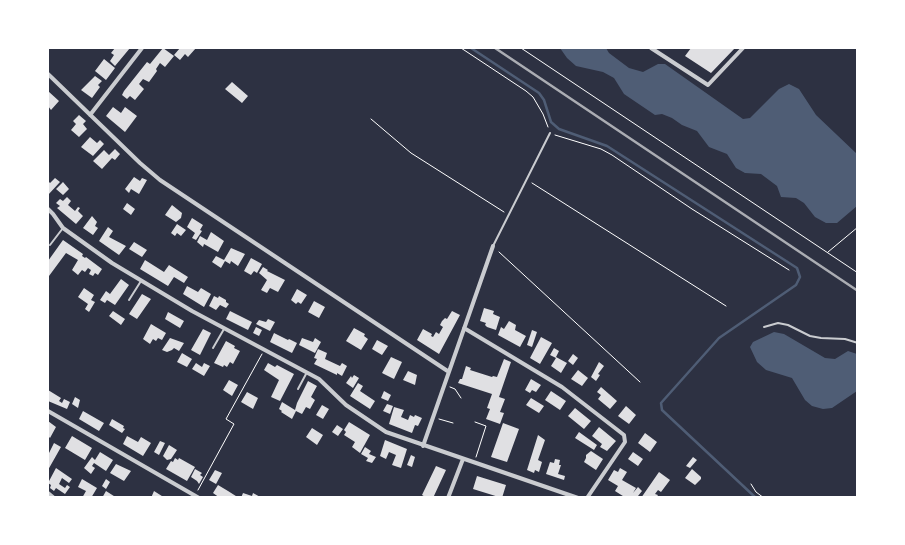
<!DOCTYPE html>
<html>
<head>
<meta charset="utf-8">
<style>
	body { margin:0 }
	#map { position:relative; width:905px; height:545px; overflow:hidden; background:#2d3142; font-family:"Source Sans 3",sans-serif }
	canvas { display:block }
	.frame { position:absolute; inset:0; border:49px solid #fff; pointer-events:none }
</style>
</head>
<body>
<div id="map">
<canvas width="905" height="545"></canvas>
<div class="frame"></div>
</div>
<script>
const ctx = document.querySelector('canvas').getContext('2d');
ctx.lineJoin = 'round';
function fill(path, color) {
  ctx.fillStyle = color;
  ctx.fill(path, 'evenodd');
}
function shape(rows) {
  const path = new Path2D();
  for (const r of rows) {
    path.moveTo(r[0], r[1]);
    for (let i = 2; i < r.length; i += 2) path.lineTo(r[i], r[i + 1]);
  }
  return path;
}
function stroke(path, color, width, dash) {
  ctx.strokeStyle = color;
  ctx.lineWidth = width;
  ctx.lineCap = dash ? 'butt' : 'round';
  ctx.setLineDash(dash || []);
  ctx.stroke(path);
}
fill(shape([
	[560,48,606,48,609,53,629,68,643,72,658,64,665,64,743,119,750,118,779,89,789,84,799,89,816,115,857,154,857,206,837,223,826,223,815,217,804,203,796,198,781,197,777,186,761,174,745,173,736,168,727,154,709,147,697,131,682,125,672,118,662,114,655,115,624,94,614,78,603,72,576,66,567,58],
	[774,332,784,334,825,358,835,359,848,351,857,354,857,391,832,408,823,409,812,406,805,400,792,378,766,370,757,362,750,347,753,342]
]), '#4f5d75');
stroke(shape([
	[471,48,539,93,544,100,551,122,559,129,607,146,797,268,800,277,796,285,719,338,661,403,662,410,756,498]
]), '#4f5d75', 2.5);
fill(shape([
	[115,48,130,48,115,66,110,61,114,55,111,53],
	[163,48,174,56,165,67,160,63,156,69,157,71,149,82,143,79,139,84,144,89,135,100,130,96,127,99,122,95,124,91,147,62,150,64],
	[180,48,196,48,188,57,185,54,180,60,174,55],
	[691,48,735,48,711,73,685,56],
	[104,59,115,68,106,80,95,71],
	[95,76,102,81,98,85,100,87,92,98,81,90],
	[232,82,248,96,242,103,225,89],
	[48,91,59,101,51,110,48,106],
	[113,107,121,113,125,107,137,116,125,132,106,116],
	[79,115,86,121,83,124,87,129,79,137,71,130,76,124,73,121],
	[90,137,97,143,100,140,104,144,93,156,81,147],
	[115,149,120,154,115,160,112,158,102,169,93,161,104,150,109,155],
	[134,177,140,181,142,178,147,180,139,194,131,189,129,193,125,189],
	[55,178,60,182,48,195,48,181,50,183],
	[63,182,69,189,63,195,56,189],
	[67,197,71,201,68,205,75,211,78,207,80,208,78,211,83,216,76,224,57,208,60,206,56,203,60,199,63,201],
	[127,203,135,209,131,215,123,209],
	[172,205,182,213,181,218,176,222,165,215],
	[92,216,97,222,95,226,98,228,93,235,83,228],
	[192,218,203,225,200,230,202,231,196,240,192,238,195,233,187,227],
	[177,224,186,230,181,236,177,233,175,236,171,233],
	[108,227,113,231,109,237,126,246,119,255,99,241],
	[211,232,224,241,218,252,204,244,203,247,197,242,200,236,207,240],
	[63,240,83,254,82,256,85,258,86,257,102,269,98,275,95,273,93,276,89,274,91,270,88,268,85,272,82,270,78,275,72,270,78,260,66,253,49,276,48,275,48,261],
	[134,242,147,250,142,257,129,249],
	[231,248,245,254,238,266,231,261,230,264,225,261,221,268,212,262,216,256,224,260],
	[251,258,262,264,257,273,254,271,251,275,244,271],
	[145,260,164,272,169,265,188,277,184,283,174,277,168,286,140,269],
	[263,267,268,270,267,271,285,280,278,292,270,288,267,293,261,290,267,280,259,273],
	[121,279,129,285,115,305,107,300,105,303,100,300,106,291,110,294],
	[187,286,198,292,201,288,211,294,204,307,183,294],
	[84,288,94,295,91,300,95,302,89,312,85,309,88,304,78,297],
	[297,289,307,295,301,304,298,302,296,304,291,300],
	[142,294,151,299,137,319,129,314],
	[214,296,218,298,219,296,226,300,226,302,229,304,226,308,220,305,216,310,209,306],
	[314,301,325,307,319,318,308,312],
	[484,308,494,311,493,314,500,317,496,330,487,327,485,325,486,323,480,321],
	[113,311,125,319,121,325,109,316],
	[230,311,252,322,248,330,226,319],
	[452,311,460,315,439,354,417,340,423,329,432,334,431,336,433,337,436,332,439,334,443,327,440,325,442,321,445,318,447,319],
	[168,312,184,321,180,328,165,319],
	[268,319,275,322,270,331,256,324,259,320,266,322],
	[509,321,516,325,515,330,526,336,520,347,498,335,501,327,504,329],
	[151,324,166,333,162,340,158,338,156,341,153,339,150,344,143,339],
	[256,327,262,330,259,336,253,333],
	[354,328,365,334,364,336,368,339,361,350,346,341],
	[203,329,211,333,200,355,191,350],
	[532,330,537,332,532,347,527,345],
	[274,333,288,340,289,339,297,343,292,353,270,342],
	[541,337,552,343,540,364,530,358],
	[170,338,184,343,179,351,174,348,172,350,167,352,162,350],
	[302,338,313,342,315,338,321,342,315,353,299,345],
	[377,340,388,346,382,355,372,349],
	[226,341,235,346,234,348,240,351,233,364,230,362,227,367,224,365,223,367,214,363],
	[554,348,559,351,556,357,567,363,561,373,551,366,556,358,550,355],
	[318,349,327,353,325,359,340,366,342,363,347,366,342,376,337,373,337,375,314,364,317,359,314,358],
	[182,353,192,359,187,367,177,362],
	[573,354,578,358,573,365,568,361],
	[391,357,402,362,394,379,382,373],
	[504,359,511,362,499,397,505,399,500,412,504,413,500,424,486,419,490,409,487,408,492,394,458,383,460,379,462,379,466,366,471,368,470,370,492,377,493,376,497,377],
	[599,362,604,366,598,374,600,375,596,381,591,377],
	[196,363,202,367,204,363,210,366,204,376,192,369],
	[268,363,275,367,277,365,294,374,280,401,271,397,279,380,264,370],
	[578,370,588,378,582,386,571,379],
	[408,371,417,375,415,385,403,380],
	[354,375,359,378,353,388,346,383,351,376,352,378],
	[531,379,541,385,536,392,532,390,530,393,525,390],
	[229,380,238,385,232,396,223,390],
	[308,381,317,386,311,397,315,400,310,409,306,407,302,414,296,411,292,419,281,412,282,411,279,409,282,402,295,410,297,403],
	[358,383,363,386,360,391,375,401,370,409,350,396],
	[601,387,617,401,610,409,598,399,601,395,597,392],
	[48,390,61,398,59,401,62,403,64,399,70,402,67,409,48,401],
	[384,391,391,395,388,401,381,398],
	[551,391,566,401,560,410,545,400],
	[247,392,258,398,253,409,241,402],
	[75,397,80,400,78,408,72,404],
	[531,398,544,406,539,413,526,405],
	[387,404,393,406,390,414,383,411],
	[322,405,329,409,323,419,316,415],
	[626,406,636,415,629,424,618,416],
	[394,407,404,410,401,417,408,420,410,415,414,417,415,415,422,418,418,426,415,425,412,433,389,424],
	[575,408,591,421,584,429,568,416],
	[83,411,104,423,99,431,79,419],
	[112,419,124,426,123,428,125,429,122,433,109,425],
	[48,421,56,427,50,438,48,436],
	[349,422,370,435,360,453,352,447,355,442,344,435,346,432,344,430],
	[503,423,519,429,507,462,491,457],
	[337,425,343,429,338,436,332,432],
	[599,427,616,441,607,451,600,447,602,444,592,436],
	[312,428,323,435,317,445,306,437],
	[579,432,597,445,594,450,575,438],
	[645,433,657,442,650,452,638,443],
	[538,435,545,440,538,460,542,462,539,472,535,470,534,473,527,470],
	[72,436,92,448,85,460,65,448],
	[127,436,138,442,141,437,151,443,143,456,123,444],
	[385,440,407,449,401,468,392,465,396,455,389,452,386,459,380,456],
	[160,441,165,443,159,455,154,452],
	[54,443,61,447,48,470,48,455],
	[169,445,177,450,171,459,167,460,163,456],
	[365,447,371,451,369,454,376,457,372,463,366,461,368,458,361,454],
	[591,451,603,459,596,470,584,462,586,458,586,455],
	[100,452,113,460,106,471,94,463,92,466,95,468,91,474,84,468,92,457,95,460],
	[633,452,643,459,638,466,628,459],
	[411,455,415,457,412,467,407,465],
	[693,457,697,460,690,468,686,466],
	[175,458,178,460,179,458,195,467,187,481,166,469,171,461,173,462],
	[555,459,560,460,559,465,561,465,558,474,565,476,564,480,546,474,550,462,554,463],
	[116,464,131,471,124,481,110,473],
	[436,466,446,470,433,498,427,498,422,495],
	[56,468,72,479,69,483,62,478,59,484,65,488,67,485,70,487,65,494,56,488,54,491,50,488,51,485,48,483],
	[620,468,627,472,622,480,636,488,633,493,638,487,642,491,638,496,640,498,626,498,615,491,618,486,608,480,614,470,618,472],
	[195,469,202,473,200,475,203,477,199,484,197,481,191,477],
	[692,469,701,477,701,479,695,485,685,478],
	[215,470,222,473,216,484,209,480],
	[659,472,670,480,661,492,658,490,655,494,658,495,656,498,641,498],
	[477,476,506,485,502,498,473,489],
	[82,479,97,488,91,498,82,498,86,491,78,487],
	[106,479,110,482,106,489,102,486],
	[218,485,228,491,239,498,220,498,213,493],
	[106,491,117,498,102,498],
	[154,491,165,498,151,498],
	[243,493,252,496,253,493,262,498,241,498]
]), '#e0e0e3');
stroke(shape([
	[461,48,526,91,533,97,543,114,548,127],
	[521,48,858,273],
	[371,119,411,153,504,212],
	[555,135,601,149,612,155,692,209,789,270],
	[532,183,726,306],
	[499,252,640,382],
	[828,252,858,227],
	[450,387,455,389,461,398],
	[439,419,453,423],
	[475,422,486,426,476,457],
	[751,484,756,492,764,498],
	[198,490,234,424,226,419,262,354]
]), '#fff', 1);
stroke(shape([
	[50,245,63,228],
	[493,246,550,133],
	[129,300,141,281],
	[764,327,778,323,788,325,810,336,821,338,845,339,858,343],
	[213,348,224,329],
	[298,389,306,374]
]), '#caccd0', 2);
stroke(shape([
	[651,48,708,85,743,48],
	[48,74,140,163,160,180,449,372],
	[90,115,142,48],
	[48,209,53,214,63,228,112,263,192,311,319,379,346,405,386,432,578,498],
	[464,328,562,387,624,435,625,442,587,498],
	[48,411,199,498],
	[423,446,493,246],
	[48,493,54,498],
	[448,498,463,459]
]), '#caccd0', 4);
stroke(shape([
	[495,48,858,291]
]), '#abadb3', 2.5);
</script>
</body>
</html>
